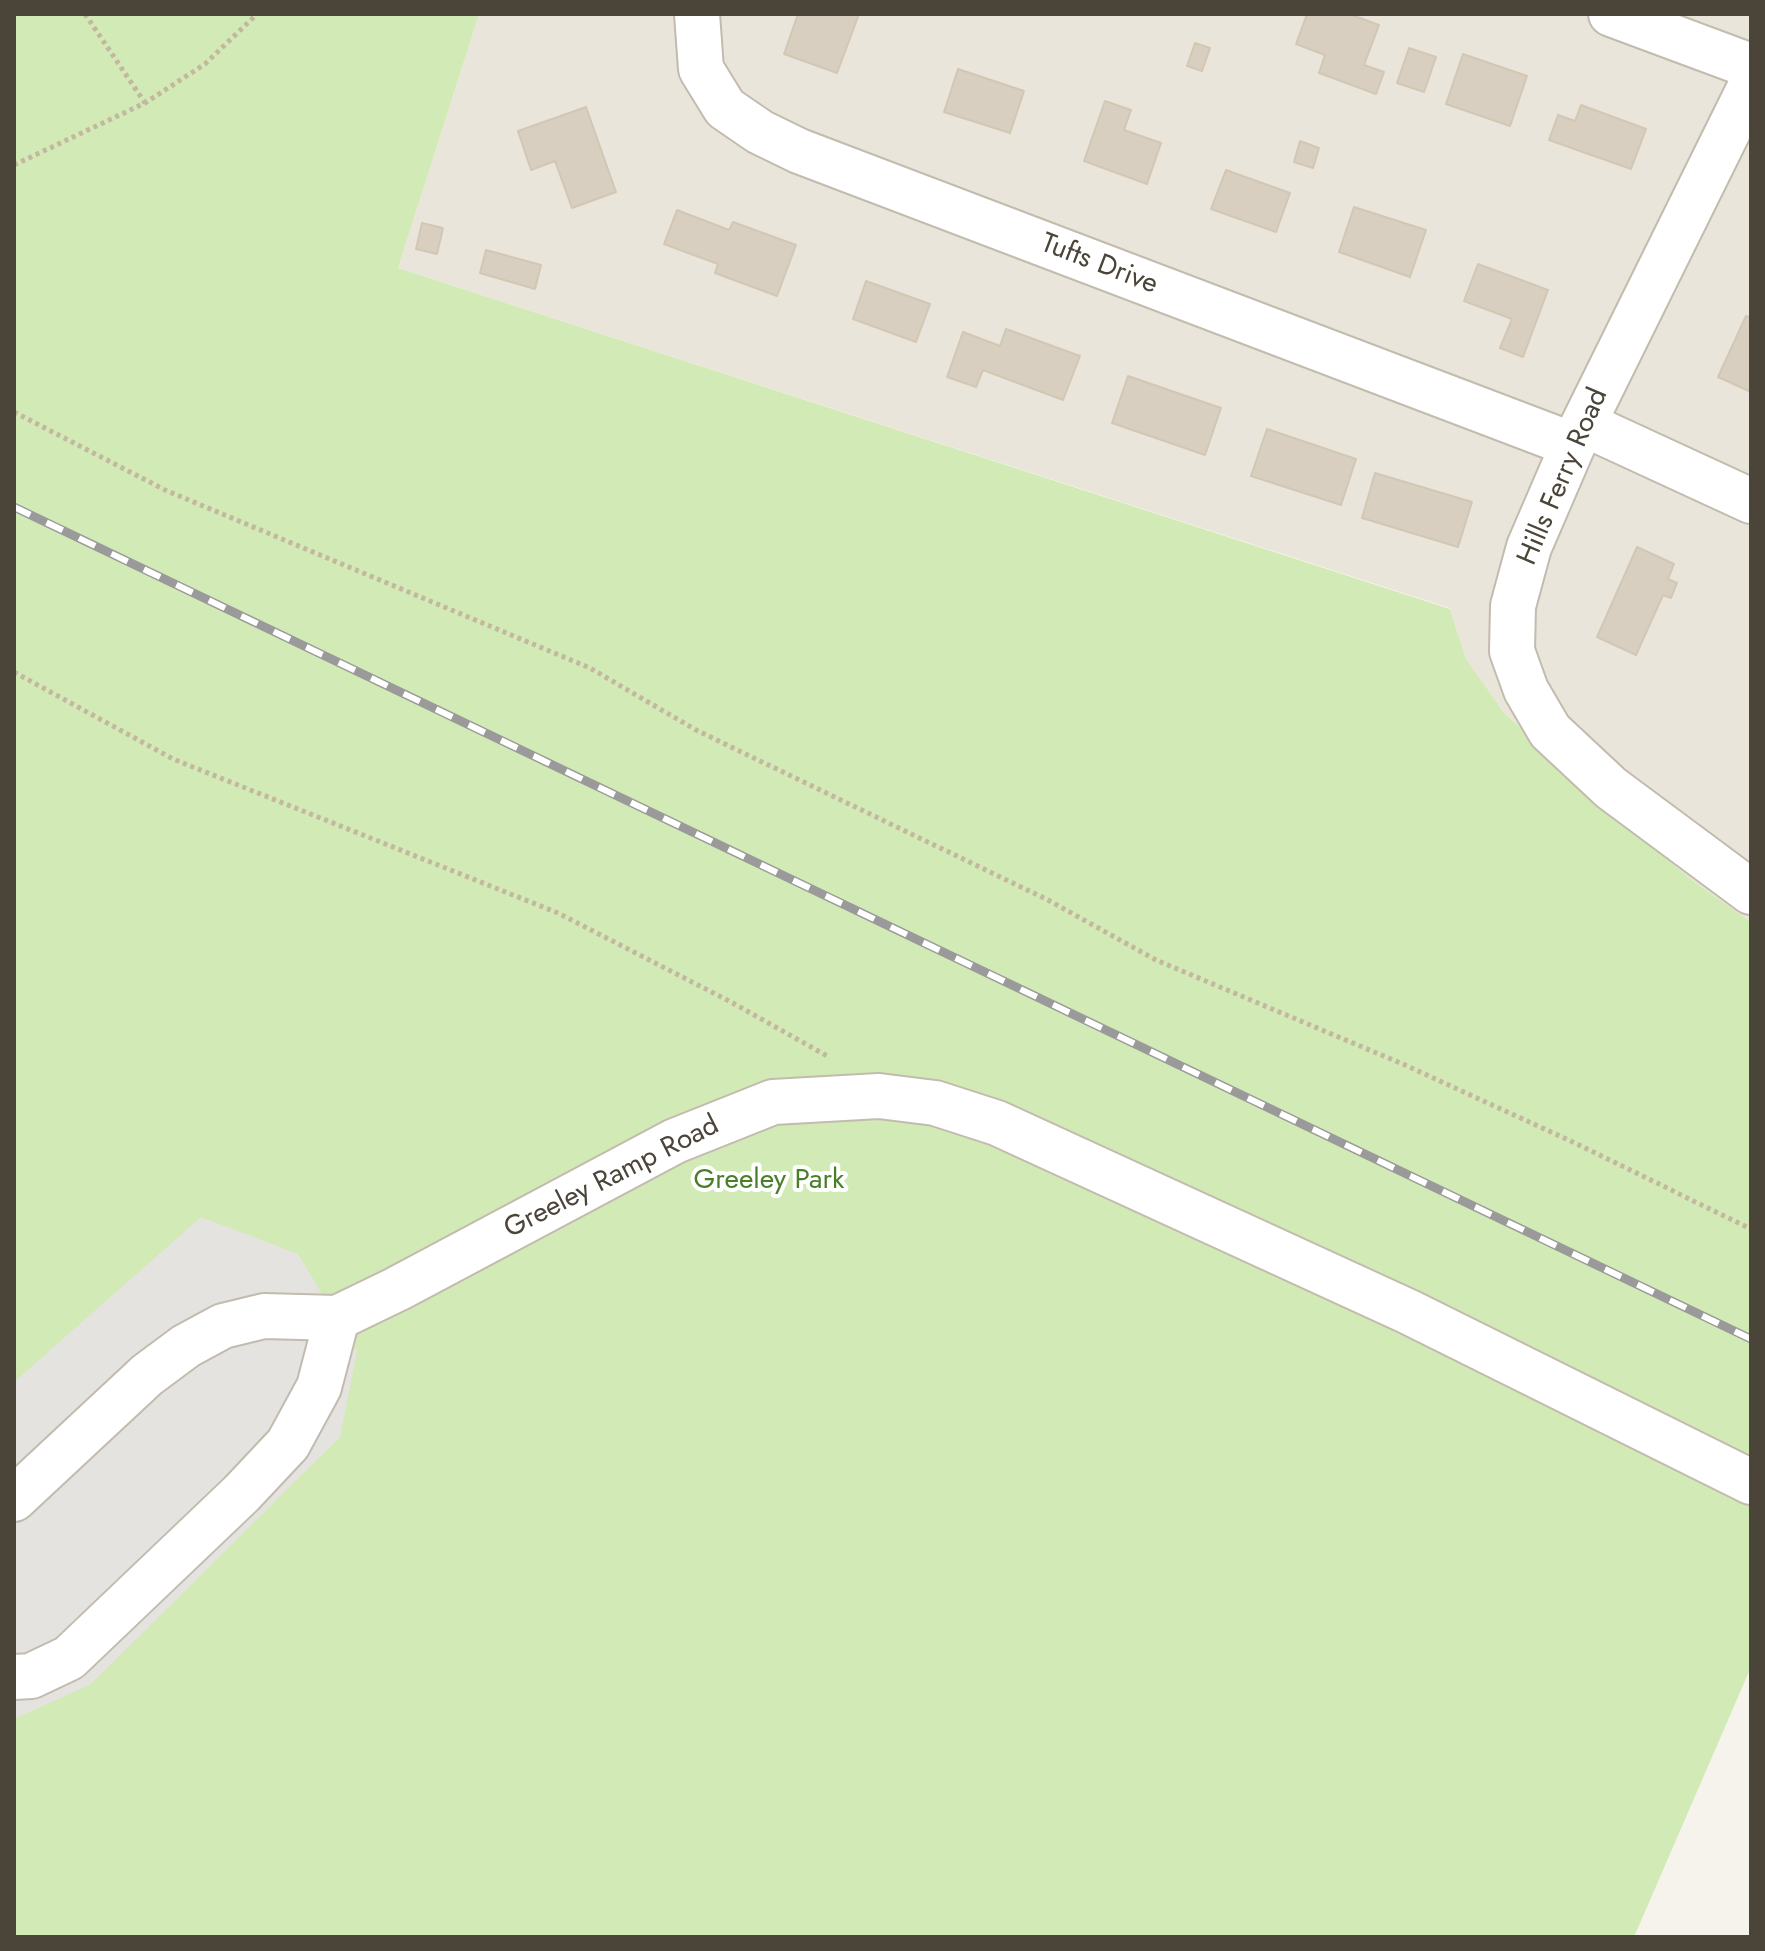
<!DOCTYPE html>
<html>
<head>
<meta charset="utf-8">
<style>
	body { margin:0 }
	#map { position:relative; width:1765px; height:1951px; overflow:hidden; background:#f6f3ec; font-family:Jost,sans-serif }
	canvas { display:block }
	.frame { position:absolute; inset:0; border:16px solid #4b4439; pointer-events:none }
</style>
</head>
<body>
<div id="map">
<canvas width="1765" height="1951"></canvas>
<div class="frame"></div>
</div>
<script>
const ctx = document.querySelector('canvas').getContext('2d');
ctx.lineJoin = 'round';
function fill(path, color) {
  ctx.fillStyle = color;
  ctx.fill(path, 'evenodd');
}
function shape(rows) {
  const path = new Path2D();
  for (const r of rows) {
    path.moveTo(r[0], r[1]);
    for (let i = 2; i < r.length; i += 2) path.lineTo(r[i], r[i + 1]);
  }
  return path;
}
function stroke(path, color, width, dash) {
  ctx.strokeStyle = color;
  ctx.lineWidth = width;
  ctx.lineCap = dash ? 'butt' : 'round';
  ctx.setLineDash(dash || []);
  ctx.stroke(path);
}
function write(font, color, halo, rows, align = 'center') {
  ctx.font = font + ' Jost,sans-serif';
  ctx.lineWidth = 8;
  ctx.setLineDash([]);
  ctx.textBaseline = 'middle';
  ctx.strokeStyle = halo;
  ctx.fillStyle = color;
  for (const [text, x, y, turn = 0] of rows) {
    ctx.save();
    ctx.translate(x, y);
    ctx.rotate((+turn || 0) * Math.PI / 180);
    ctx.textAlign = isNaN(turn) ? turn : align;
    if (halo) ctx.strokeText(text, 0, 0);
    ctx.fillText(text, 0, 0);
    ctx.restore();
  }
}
fill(shape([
	[479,14,1751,14,1751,922,1689,878,1505,714,1466,659,1450,608,398,268]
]), '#eae5da');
fill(shape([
	[14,14,479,14,398,268,1450,609,1466,659,1505,714,1689,878,1751,922,1751,1667,1634,1937,14,1937]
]), '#d2eab5');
fill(shape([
	[201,1217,298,1254,357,1351,340,1437,91,1684,14,1719,14,1382]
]), '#e5e3e0');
const building = shape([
	[798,14,859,14,837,73,784,54,798,14],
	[1307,14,1349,14,1379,25,1364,65,1384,72,1376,94,1319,73,1325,55,1296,44,1307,14],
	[1195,43,1210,48,1202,71,1187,66,1195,43],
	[1409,48,1436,57,1424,92,1397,83,1409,48],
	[1463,54,1527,76,1510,126,1446,104,1463,54],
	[958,69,1024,91,1010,133,944,112,958,69],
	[1105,101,1131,110,1124,130,1161,143,1147,184,1084,161,1105,101],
	[1581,105,1646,129,1631,169,1549,140,1558,115,1575,121,1581,105],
	[586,107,616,192,572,208,555,161,531,170,518,131,586,107],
	[1300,141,1319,148,1313,168,1294,162,1300,141],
	[1226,170,1290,193,1276,232,1211,209,1226,170],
	[1354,207,1426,230,1410,277,1339,252,1354,207],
	[677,210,729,230,733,222,796,245,777,296,715,273,718,264,664,244,677,210],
	[422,223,443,228,437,254,416,249,422,223],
	[486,250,541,265,535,289,480,273,486,250],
	[1478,264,1548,290,1523,357,1500,348,1512,319,1464,301,1478,264],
	[866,281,930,304,916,342,853,319,866,281],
	[1746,316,1751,318,1751,392,1718,377,1746,316],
	[1006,329,1080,356,1063,400,983,370,976,387,947,377,963,332,1000,346,1006,329],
	[1128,376,1221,408,1205,455,1112,423,1128,376],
	[1267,429,1356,459,1341,505,1251,476,1267,429],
	[1375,473,1472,502,1458,547,1362,518,1375,473],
	[1637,547,1674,564,1668,579,1677,583,1671,598,1663,595,1636,655,1597,637,1637,547]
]);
fill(building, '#d8cfc1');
stroke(building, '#d3c7b4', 2);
const minor = shape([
	[697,14,701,69,725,108,760,132,799,151,1573,445],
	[1611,14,1751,66],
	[1751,85,1573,445,1529,547,1513,606,1512,651,1526,690,1550,731,1611,788,1751,892],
	[1584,424,1751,501],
	[14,1499,147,1375,186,1346,223,1326,264,1316,337,1318,397,1289,675,1141,773,1102,879,1096,935,1103,997,1123,1409,1312,1751,1482],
	[14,1677,31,1676,69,1658,242,1493,288,1444,319,1387,337,1318]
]);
stroke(minor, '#c2bbae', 48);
stroke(shape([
	[85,14,145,103],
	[14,165,145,103,205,64,257,14],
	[14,412,165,490,590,668,696,730,1048,900,1156,960,1405,1065,1575,1143,1751,1229],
	[14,672,173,759,558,913,731,1002,829,1057]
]), '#c4b79f', 5, [4, 4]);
stroke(minor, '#fff', 44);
const rail = shape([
	[14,507,1751,1339]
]);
stroke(rail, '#9a9a9a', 9);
stroke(rail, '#fff', 6, [18]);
write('28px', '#4b4439', '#fff', [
	["Tufts Drive",1099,265,21],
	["Hills Ferry Road",1564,477,-67],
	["Greeley Ramp Road",612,1178,-27]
]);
write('28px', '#4a7f2a', '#fff', [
	["Greeley Park",769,1181]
]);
</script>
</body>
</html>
